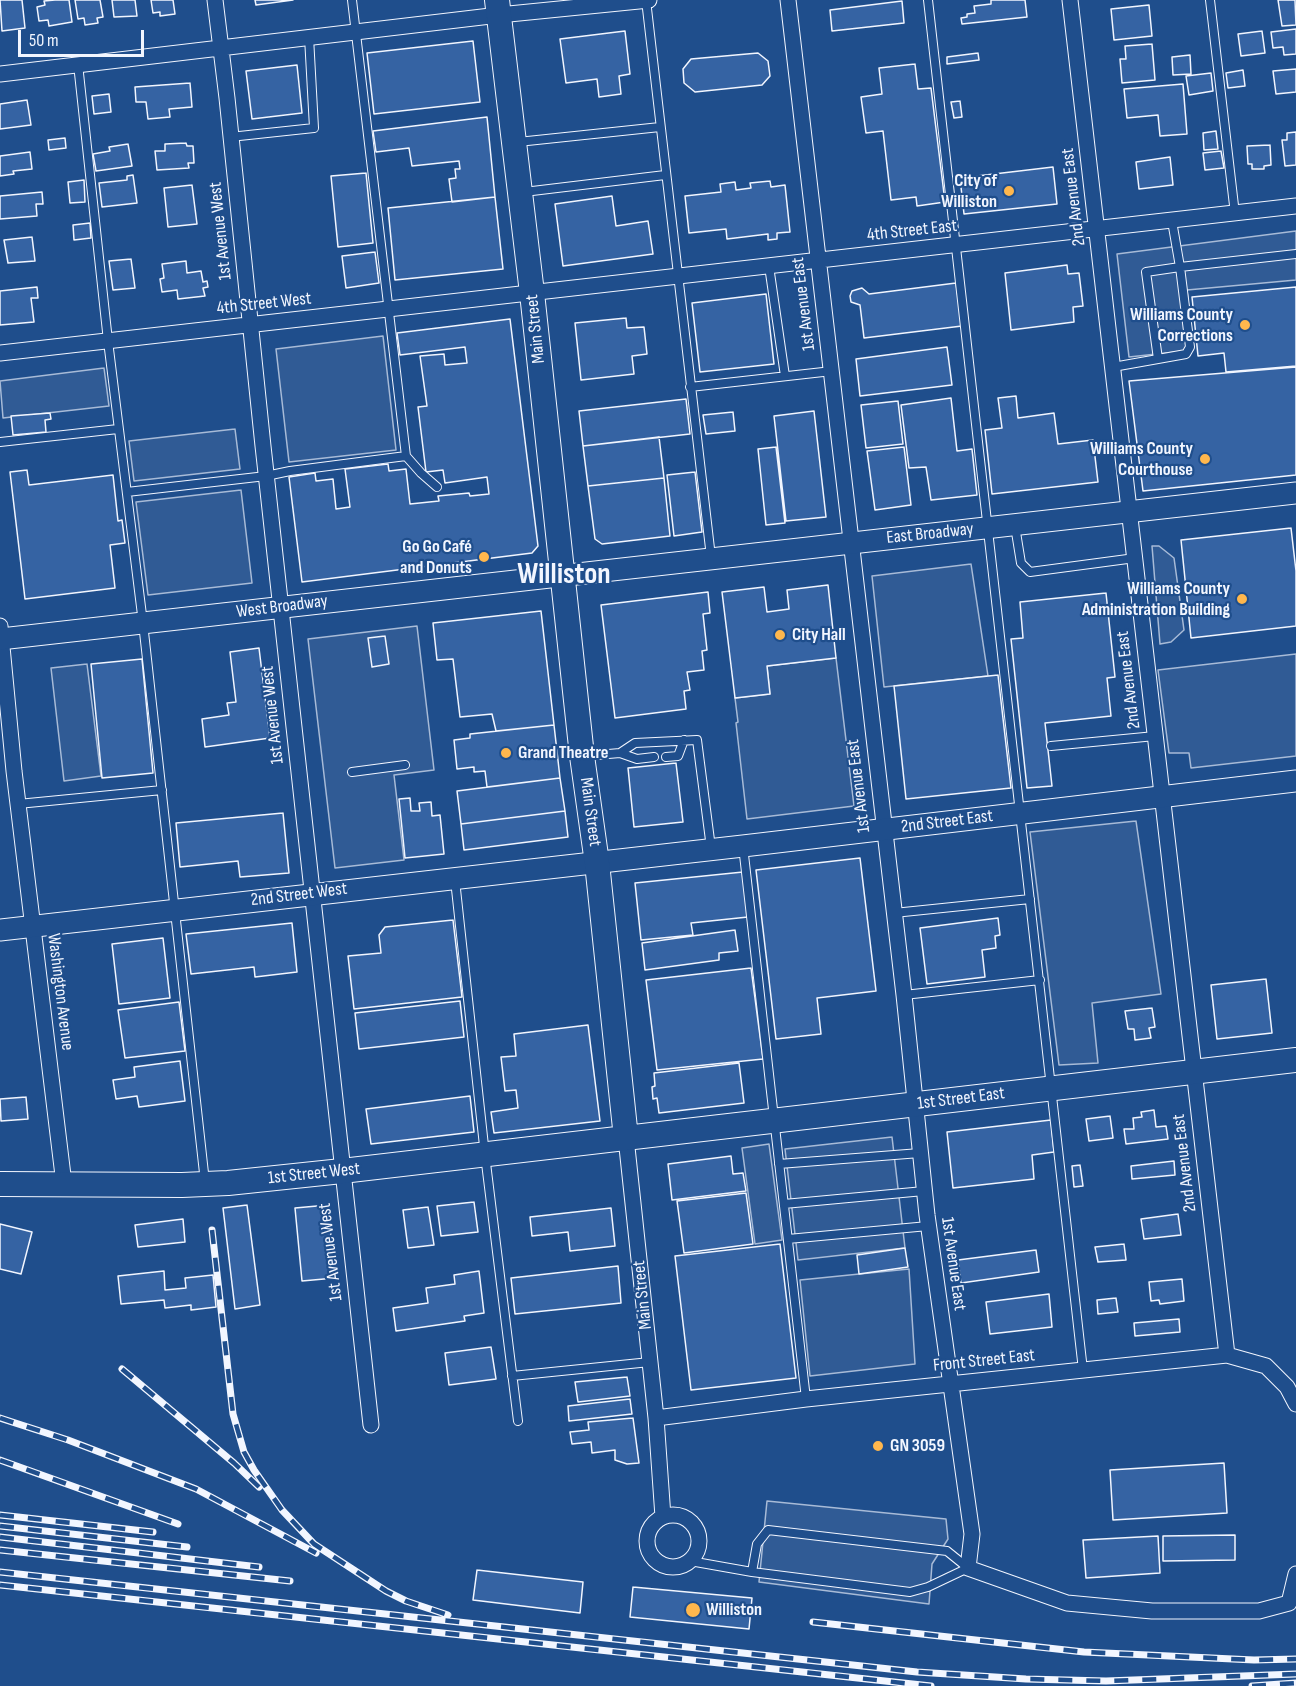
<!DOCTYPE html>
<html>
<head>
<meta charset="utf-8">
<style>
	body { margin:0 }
	#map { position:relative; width:1296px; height:1686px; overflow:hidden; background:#1f4e8c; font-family:"Sofia Sans Condensed",sans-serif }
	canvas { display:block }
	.scale { position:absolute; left:18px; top:30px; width:126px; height:27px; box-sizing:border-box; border:3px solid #f2f6ff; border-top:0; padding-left:8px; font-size:18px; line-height:21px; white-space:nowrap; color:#f2f6ff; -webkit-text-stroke:4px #1f4e8c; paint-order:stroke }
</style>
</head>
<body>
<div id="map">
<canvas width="1296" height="1686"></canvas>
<div class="scale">50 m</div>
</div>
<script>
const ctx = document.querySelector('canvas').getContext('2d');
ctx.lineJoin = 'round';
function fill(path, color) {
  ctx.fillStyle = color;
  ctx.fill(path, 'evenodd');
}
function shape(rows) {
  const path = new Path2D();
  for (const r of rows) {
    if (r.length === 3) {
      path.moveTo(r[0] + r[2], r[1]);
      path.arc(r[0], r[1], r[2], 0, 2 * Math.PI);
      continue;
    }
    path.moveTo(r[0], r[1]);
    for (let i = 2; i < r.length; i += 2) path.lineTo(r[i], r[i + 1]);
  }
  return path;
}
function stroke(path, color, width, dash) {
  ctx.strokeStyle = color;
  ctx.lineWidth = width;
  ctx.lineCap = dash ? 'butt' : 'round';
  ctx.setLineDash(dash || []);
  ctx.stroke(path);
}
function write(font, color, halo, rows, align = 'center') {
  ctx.font = font + ' "Sofia Sans Condensed",sans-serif';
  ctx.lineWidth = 4.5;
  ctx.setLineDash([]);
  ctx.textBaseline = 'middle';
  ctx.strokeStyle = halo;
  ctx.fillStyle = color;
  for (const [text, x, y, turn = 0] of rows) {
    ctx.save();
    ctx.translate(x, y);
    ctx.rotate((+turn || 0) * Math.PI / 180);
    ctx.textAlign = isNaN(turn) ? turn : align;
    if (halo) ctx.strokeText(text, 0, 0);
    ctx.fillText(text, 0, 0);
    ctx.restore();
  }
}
const parking = shape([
	[1296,231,1296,280,1187,290,1193,350,1129,357,1117,254,1296,231],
	[383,336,396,450,289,462,276,349,383,336],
	[104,368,109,406,3,418,0,381,104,368],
	[235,429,240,469,134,481,129,441,235,429],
	[241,490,252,583,148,595,136,502,241,490],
	[1152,546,1159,546,1174,558,1184,630,1171,642,1160,644,1152,546],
	[971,564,988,676,884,687,872,576,971,564],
	[417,626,434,770,394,775,404,860,335,868,308,639,417,626],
	[1296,654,1296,756,1191,768,1189,753,1169,753,1158,670,1296,654],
	[836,658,854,806,747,819,736,723,738,722,735,698,770,694,767,666,836,658],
	[87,664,101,776,64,781,51,668,87,664],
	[1136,821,1161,994,1092,1003,1098,1063,1059,1065,1030,832,1136,821],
	[892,1137,905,1248,798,1260,785,1149,892,1137],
	[769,1144,782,1240,755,1244,742,1148,769,1144],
	[909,1269,915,1364,810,1376,800,1280,909,1269],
	[767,1501,946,1519,948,1539,932,1564,929,1604,759,1582,767,1501]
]);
fill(parking, '#305b95');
stroke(parking, '#a8bbd7', 1.5);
const building = shape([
	[0,0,22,0,25,28,2,31,0,0],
	[55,0,69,0,72,22,49,26,48,20,39,21,37,7,45,5,44,1,55,0],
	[75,0,100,0,103,17,97,18,98,23,85,25,84,18,78,19,75,0],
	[112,0,135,0,137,16,114,17,112,0],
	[151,0,173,0,175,14,160,16,160,12,153,13,151,0],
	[255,0,293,0,256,5,255,0],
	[991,0,1025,0,1027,17,962,24,961,18,967,17,967,14,975,13,974,6,991,4,991,0],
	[1278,0,1295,0,1296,25,1282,26,1278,0],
	[902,1,904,23,832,31,830,10,902,1],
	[1149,5,1152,36,1114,40,1111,9,1149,5],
	[1296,29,1296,54,1284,55,1283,47,1273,48,1271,32,1296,29],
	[625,31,630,74,619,76,621,94,599,97,597,79,566,83,560,39,625,31],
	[1262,31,1265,53,1241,56,1238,34,1262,31],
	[473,41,480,102,374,114,367,53,473,41],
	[1152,44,1155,80,1122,83,1120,59,1126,59,1125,46,1152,44],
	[758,53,768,61,770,76,762,85,695,92,684,83,683,69,691,59,758,53],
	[978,53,979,60,947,64,947,57,978,53],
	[1190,55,1191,74,1173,75,1172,57,1190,55],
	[915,64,918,89,931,88,945,202,917,206,916,197,891,200,883,131,866,133,861,97,882,94,879,68,915,64],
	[297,65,302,113,252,119,246,71,297,65],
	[1296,69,1296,92,1276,94,1273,71,1296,69],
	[1243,70,1245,86,1228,88,1226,73,1243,70],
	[1211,73,1213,91,1189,95,1186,76,1211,73],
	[190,83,192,107,169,109,170,117,148,119,146,102,136,102,135,87,190,83],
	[1183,84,1187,134,1160,136,1158,115,1127,118,1124,89,1183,84],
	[109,94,111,112,94,114,92,96,109,94],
	[27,100,31,125,0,129,0,104,27,100],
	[960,101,962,117,954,118,951,102,960,101],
	[487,117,495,197,452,202,449,179,456,178,455,169,460,169,459,161,412,166,409,148,376,152,373,131,487,117],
	[1216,131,1218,149,1204,150,1203,133,1216,131],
	[1296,132,1296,165,1285,166,1282,140,1287,140,1287,133,1296,132],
	[65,138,66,148,49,150,48,140,65,138],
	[186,143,187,146,193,146,194,163,188,163,189,168,157,170,155,151,165,151,165,144,186,143],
	[128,144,132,166,96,171,93,154,110,151,109,147,128,144],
	[1270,145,1271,165,1264,166,1264,169,1252,169,1252,164,1248,164,1247,146,1270,145],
	[1221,151,1224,168,1205,170,1203,153,1221,151],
	[30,152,32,169,13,171,14,174,0,176,0,156,30,152],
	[1170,157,1173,185,1139,189,1136,162,1170,157],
	[1053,167,1057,204,964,214,960,178,1053,167],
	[366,173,373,243,338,247,331,176,366,173],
	[133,175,137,203,102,207,99,183,127,180,127,176,133,175],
	[84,180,85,202,70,203,68,182,84,180],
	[770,181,771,187,785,185,790,232,777,233,777,239,768,240,768,234,727,239,726,229,689,233,685,196,721,192,720,184,735,182,736,190,751,188,750,183,770,181],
	[192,185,197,224,168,227,164,188,192,185],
	[42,192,43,204,36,204,37,216,0,219,0,196,42,192],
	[612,196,616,226,648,221,653,254,563,266,555,204,612,196],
	[495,197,503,269,395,280,388,208,495,197],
	[90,223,91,238,74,240,73,225,90,223],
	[32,237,35,261,8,263,4,240,32,237],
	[375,252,379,283,346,288,342,256,375,252],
	[131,259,135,288,113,290,109,261,131,259],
	[186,261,187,273,201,271,203,282,207,281,208,287,203,288,205,296,178,299,177,290,162,292,160,279,164,278,162,264,186,261],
	[1067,265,1068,274,1079,273,1083,306,1073,307,1074,322,1011,330,1005,273,1067,265],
	[956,283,962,326,864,338,860,305,851,302,850,296,852,291,862,288,869,294,956,283],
	[37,287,38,298,31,298,34,322,0,325,0,291,37,287],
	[1296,287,1296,366,1226,372,1224,353,1198,356,1192,297,1296,287],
	[766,294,774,364,700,372,692,303,766,294],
	[626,318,627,328,644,327,647,354,632,356,634,374,581,380,575,323,626,318],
	[510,319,538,546,532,553,302,582,289,477,315,473,316,481,333,479,336,509,350,507,345,469,388,464,389,471,406,469,410,504,439,501,438,496,469,493,470,496,489,494,487,477,445,483,443,470,426,472,418,407,427,406,420,356,444,354,445,365,467,363,465,347,400,355,397,333,510,319],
	[947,347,952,385,860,396,856,359,947,347],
	[1296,367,1296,475,1143,491,1129,381,1296,367],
	[1016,396,1018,418,1054,413,1058,444,1093,440,1098,482,992,494,985,430,1002,428,998,398,1016,396],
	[951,398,957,451,972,449,977,495,931,500,926,467,909,468,901,405,951,398],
	[686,399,690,434,583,446,579,411,686,399],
	[898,401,903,444,866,448,861,405,898,401],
	[814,411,826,517,786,521,774,416,814,411],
	[733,412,735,431,706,434,703,415,733,412],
	[50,413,51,419,45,420,46,432,13,435,11,416,50,413],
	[659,437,664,478,588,486,583,446,659,437],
	[776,447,785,523,766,525,758,449,776,447],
	[904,447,911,505,875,510,867,451,904,447],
	[27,470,29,485,113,475,118,521,122,520,125,543,110,545,115,588,25,599,10,472,27,470],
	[695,472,702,532,674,536,667,475,695,472],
	[664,478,670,536,602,544,595,539,588,486,664,478],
	[1291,528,1296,571,1296,626,1191,638,1181,540,1291,528],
	[828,585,836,658,767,666,770,694,735,698,722,592,764,587,767,612,789,609,787,590,828,585],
	[708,592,710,613,703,614,707,650,702,651,704,670,687,672,690,690,684,691,686,709,615,718,601,605,708,592],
	[1106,593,1115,677,1107,678,1111,716,1045,723,1052,786,1027,788,1011,639,1023,638,1020,602,1106,593],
	[541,611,554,725,496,731,492,714,460,717,453,659,437,660,433,623,541,611],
	[385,636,389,664,372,667,368,638,385,636],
	[259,648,270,738,205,747,202,719,229,715,227,703,236,702,230,652,259,648],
	[142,659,153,773,102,778,91,664,142,659],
	[998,675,1011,788,906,799,894,686,998,675],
	[554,725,560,778,487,787,485,771,474,772,474,767,457,769,454,740,470,738,470,734,554,725],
	[676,763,683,822,634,827,628,768,676,763],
	[560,778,565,811,461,824,457,791,560,778],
	[410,798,411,811,420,811,419,803,431,802,432,816,440,815,444,854,405,858,399,799,410,798],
	[565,811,568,837,464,850,461,824,565,811],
	[283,813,289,873,240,877,238,861,180,867,176,823,283,813],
	[860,858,876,991,817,998,821,1034,776,1039,756,870,860,858],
	[743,872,748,917,691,923,693,935,641,940,635,883,743,872],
	[998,918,1000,935,995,936,996,948,982,950,985,977,927,984,920,928,998,918],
	[453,920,462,997,354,1009,348,956,381,953,379,935,385,927,453,920],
	[292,923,297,972,255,977,254,967,191,974,186,934,292,923],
	[735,930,738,951,719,953,719,960,645,970,642,943,735,930],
	[163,938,170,998,119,1004,112,944,163,938],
	[751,968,763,1059,657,1070,646,980,751,968],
	[1266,979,1272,1033,1217,1039,1211,985,1266,979],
	[460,1001,464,1037,359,1049,355,1013,460,1001],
	[179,1002,185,1051,125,1058,118,1010,179,1002],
	[1152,1008,1155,1027,1149,1028,1151,1038,1135,1040,1134,1029,1128,1029,1125,1011,1152,1008],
	[588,1025,600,1121,494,1133,491,1112,518,1108,516,1090,505,1091,501,1057,516,1056,514,1034,588,1025],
	[180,1061,185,1101,139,1107,137,1096,116,1099,113,1080,135,1077,134,1067,180,1061],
	[739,1063,744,1103,659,1113,657,1098,653,1099,652,1087,655,1086,654,1073,739,1063],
	[470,1096,474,1132,371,1144,366,1109,470,1096],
	[26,1097,28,1119,1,1121,0,1099,26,1097],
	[1154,1110,1156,1127,1166,1126,1168,1139,1126,1144,1124,1129,1134,1129,1133,1118,1142,1117,1141,1112,1154,1110],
	[1110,1116,1113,1138,1089,1141,1086,1119,1110,1116],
	[1051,1120,1054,1152,1032,1155,1034,1179,953,1188,947,1132,1051,1120],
	[731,1156,733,1174,743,1173,746,1191,672,1200,668,1164,731,1156],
	[1174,1161,1175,1175,1132,1179,1131,1166,1174,1161],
	[1080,1165,1083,1186,1074,1187,1072,1166,1080,1165],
	[746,1193,753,1244,684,1253,677,1201,746,1193],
	[474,1202,478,1232,441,1236,437,1206,474,1202],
	[247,1205,260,1305,235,1309,223,1208,247,1205],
	[328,1205,335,1278,302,1281,295,1208,328,1205],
	[428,1207,434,1245,408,1248,403,1210,428,1207],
	[611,1208,615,1246,570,1251,568,1232,532,1236,530,1217,611,1208],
	[1178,1214,1181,1235,1144,1239,1141,1219,1178,1214],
	[183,1219,185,1242,138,1247,135,1225,183,1219],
	[0,1224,32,1232,21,1274,0,1269,0,1224],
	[780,1244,796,1378,691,1390,675,1256,780,1244],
	[1124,1244,1126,1260,1098,1262,1095,1247,1124,1244],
	[905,1248,908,1267,859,1274,857,1255,905,1248],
	[1036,1250,1039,1272,961,1283,958,1260,1036,1250],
	[618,1266,621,1303,515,1314,511,1278,618,1266],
	[164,1271,165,1290,186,1288,185,1278,213,1275,216,1307,191,1310,191,1305,165,1308,164,1300,121,1304,118,1276,164,1271],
	[479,1271,484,1313,464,1316,465,1321,396,1331,393,1308,428,1303,426,1288,455,1284,454,1275,479,1271],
	[1182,1279,1184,1301,1160,1304,1159,1300,1151,1301,1149,1282,1182,1279],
	[1049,1294,1052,1327,990,1334,986,1302,1049,1294],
	[1116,1298,1118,1312,1098,1314,1097,1300,1116,1298],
	[1179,1319,1180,1332,1135,1336,1134,1323,1179,1319],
	[491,1347,496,1379,449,1385,445,1353,491,1347],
	[627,1377,630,1396,578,1402,575,1382,627,1377],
	[630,1399,632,1414,569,1421,568,1406,630,1399],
	[633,1418,639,1463,627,1464,615,1460,615,1450,592,1453,591,1442,572,1444,570,1432,589,1430,588,1422,633,1418],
	[1224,1463,1227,1513,1113,1520,1110,1470,1224,1463],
	[1235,1535,1235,1560,1163,1561,1163,1536,1235,1535],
	[1158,1536,1160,1573,1086,1578,1083,1540,1158,1536],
	[477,1570,583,1582,580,1613,473,1600,477,1570],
	[633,1587,752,1598,749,1629,630,1617,633,1587]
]);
fill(building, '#3563a3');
stroke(building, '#f2f6ff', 1.5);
const lane = shape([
	[352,0,406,456,421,473,437,487],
	[646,0,711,557],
	[928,0,1083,1370],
	[1210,0,1235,214],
	[78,64,108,341,143,623,205,1182],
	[230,137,314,128,309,37],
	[518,142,660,127],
	[524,192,665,175],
	[769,266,785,376],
	[1158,359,1186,354,1190,347,1180,267,1296,254],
	[1113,367,1158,359,1146,272,1180,267,1172,221],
	[690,387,832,371],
	[0,442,118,429],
	[127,492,266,476,290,471,406,456],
	[1015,526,1021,563,1030,572,1135,558],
	[1051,746,1155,736],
	[620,753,635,743,697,740,711,848],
	[585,756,620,753,637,759,654,757],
	[666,757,678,756,684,740],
	[352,772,405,765],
	[18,804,162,790],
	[743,846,806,1399],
	[455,880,485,1155,518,1421],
	[894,913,1030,899],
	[904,995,1040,980],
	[779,1164,920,1153],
	[784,1204,924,1191],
	[788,1239,928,1226],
	[512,1376,650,1362],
	[690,1561,752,1572,910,1592,928,1587,968,1568,947,1551,768,1530,757,1544,752,1572]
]);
const street = shape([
	[215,0,227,98,263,446,371,1425],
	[788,0,904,995,927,1215,972,1534,968,1568,1067,1603,1152,1611,1259,1611,1289,1603,1296,1574],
	[1070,0,1227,1355],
	[0,74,499,15,649,0],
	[0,353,1296,206],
	[0,626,14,771,64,1184],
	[626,1138,656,1418,663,1517],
	[656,1418,806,1399,1227,1355,1266,1366,1287,1387,1296,1404],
	[673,1541,26]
]);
const secondary = shape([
	[0,639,1296,493],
	[0,930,743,846,1296,781]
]);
const primary = shape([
	[497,0,532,293,582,756,597,863,626,1138],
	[0,1184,182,1185,228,1183,342,1171,1296,1060]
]);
stroke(lane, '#f2f6ff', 10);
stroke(street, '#f2f6ff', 17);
stroke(secondary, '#f2f6ff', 23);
stroke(primary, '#f2f6ff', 26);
stroke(lane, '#1f4e8c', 8);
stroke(street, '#1f4e8c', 15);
stroke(secondary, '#1f4e8c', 21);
stroke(primary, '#1f4e8c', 24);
const rail = shape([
	[212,1230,233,1414,244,1452,254,1470,282,1510,314,1544,386,1591,406,1601,448,1615],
	[122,1369,234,1463,259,1487],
	[0,1418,68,1440,196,1489,316,1553],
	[0,1460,178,1524],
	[0,1515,153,1532],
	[0,1526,187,1547],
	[0,1537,259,1567],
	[0,1550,290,1581],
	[0,1572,917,1672,1026,1679,1106,1681,1296,1674],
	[0,1585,931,1686],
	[813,1622,1084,1652,1254,1660,1296,1659],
	[1252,1686,1296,1683]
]);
stroke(rail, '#f2f6ff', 7);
stroke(rail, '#1f4e8c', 4.5, [14]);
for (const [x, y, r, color] of [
	[1009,191,6,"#ffb74d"],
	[1245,325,6,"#ffb74d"],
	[1205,459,6,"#ffb74d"],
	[484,557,6,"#ffb74d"],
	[1242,599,6,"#ffb74d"],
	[780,635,6,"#ffb74d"],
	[506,753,6,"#ffb74d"],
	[878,1446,6,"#ffb74d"],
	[693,1610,8,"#ffb74d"]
]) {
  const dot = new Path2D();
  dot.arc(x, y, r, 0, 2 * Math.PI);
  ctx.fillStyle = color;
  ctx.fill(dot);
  stroke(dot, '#1f4e8c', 2);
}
write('bold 18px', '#f2f6ff', '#1f4e8c', [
	["City of",997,181],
	["Williston",997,202],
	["Williams County",1233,315],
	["Corrections",1233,336],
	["Williams County",1193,449],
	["Courthouse",1193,470],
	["Go Go Café",472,547],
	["and Donuts",472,568],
	["Williams County",1230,589],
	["Administration Building",1230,610],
	["City Hall",792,635,"left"],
	["Grand Theatre",518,753,"left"],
	["GN 3059",890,1446,"left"],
	["Williston",706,1610,"left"]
], 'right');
write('18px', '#f2f6ff', '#1f4e8c', [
	["2nd Avenue East",1074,197,-97],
	["1st Avenue West",221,231,-96],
	["4th Street East",912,231,-6],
	["4th Street West",264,304,-6],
	["1st Avenue East",804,304,-97],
	["Main Street",536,329,-96],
	["East Broadway",930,534,-6],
	["West Broadway",282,607,-7],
	["2nd Avenue East",1129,680,-97],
	["1st Avenue West",273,715,-96],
	["1st Avenue East",859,786,-97],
	["Main Street",590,812,82],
	["2nd Street East",947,822,-7],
	["2nd Street West",299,895,-7],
	["Washington Avenue",60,992,83],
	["1st Street East",961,1099,-7],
	["2nd Avenue East",1185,1163,-97],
	["1st Street West",314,1174,-6],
	["1st Avenue West",331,1252,-97],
	["1st Avenue East",953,1264,82],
	["Main Street",643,1295,-96],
	["Front Street East",984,1361,-6]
]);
write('bold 30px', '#f2f6ff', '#1f4e8c', [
	["Williston",564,575]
]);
</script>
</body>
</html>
